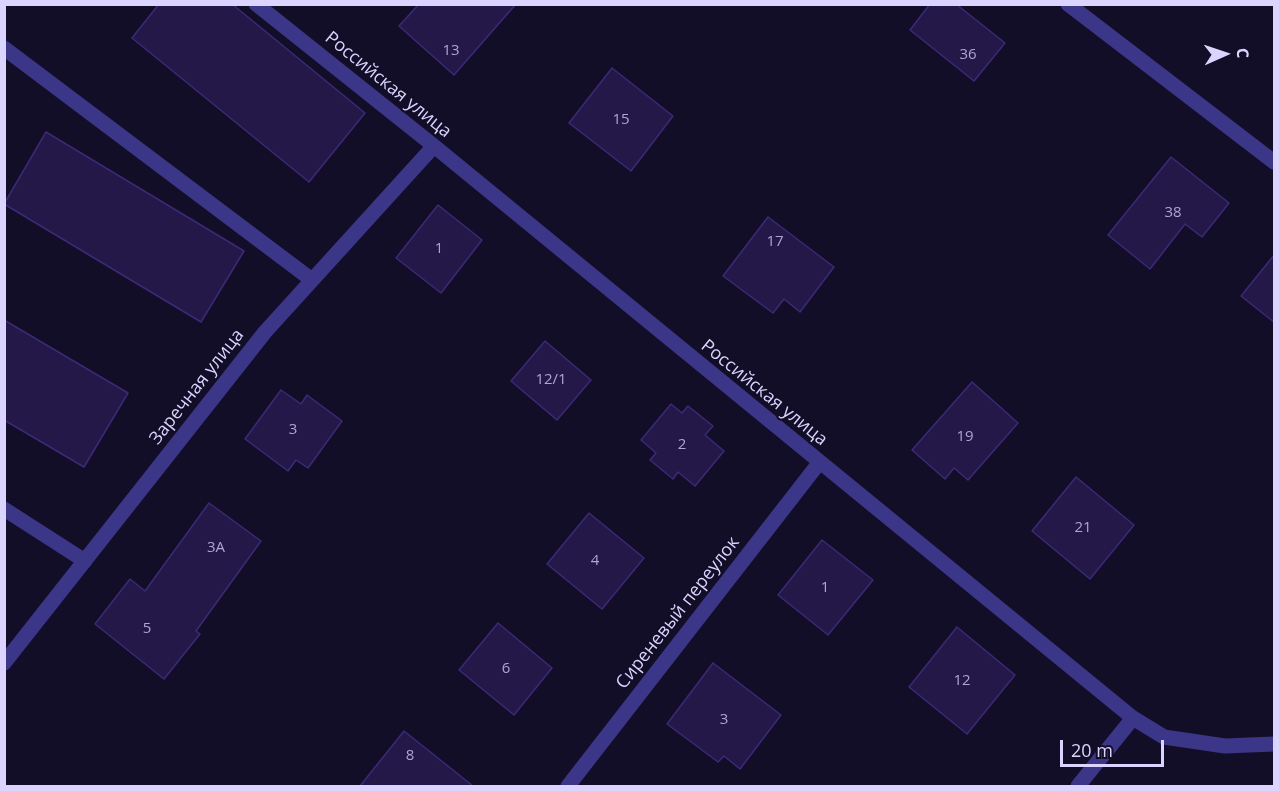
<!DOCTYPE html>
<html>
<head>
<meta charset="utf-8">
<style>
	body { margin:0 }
	#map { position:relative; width:1279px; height:791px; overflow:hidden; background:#130e27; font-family:"Open Sans",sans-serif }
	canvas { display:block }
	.frame { position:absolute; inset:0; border:6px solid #dbd4ff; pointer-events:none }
	.north { position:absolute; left:1195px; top:24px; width:60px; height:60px; -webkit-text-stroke:4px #130e27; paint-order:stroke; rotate:87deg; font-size:16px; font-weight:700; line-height:24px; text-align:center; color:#dbd4ff }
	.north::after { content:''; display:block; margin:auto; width:21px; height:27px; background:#dbd4ff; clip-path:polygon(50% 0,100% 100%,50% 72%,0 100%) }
	.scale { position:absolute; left:1060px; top:740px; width:104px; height:27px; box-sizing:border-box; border:3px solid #dbd4ff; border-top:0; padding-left:8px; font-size:18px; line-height:21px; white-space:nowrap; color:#dbd4ff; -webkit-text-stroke:4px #130e27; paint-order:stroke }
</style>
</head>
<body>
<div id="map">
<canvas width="1279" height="791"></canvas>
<div class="frame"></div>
<div class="north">С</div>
<div class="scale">20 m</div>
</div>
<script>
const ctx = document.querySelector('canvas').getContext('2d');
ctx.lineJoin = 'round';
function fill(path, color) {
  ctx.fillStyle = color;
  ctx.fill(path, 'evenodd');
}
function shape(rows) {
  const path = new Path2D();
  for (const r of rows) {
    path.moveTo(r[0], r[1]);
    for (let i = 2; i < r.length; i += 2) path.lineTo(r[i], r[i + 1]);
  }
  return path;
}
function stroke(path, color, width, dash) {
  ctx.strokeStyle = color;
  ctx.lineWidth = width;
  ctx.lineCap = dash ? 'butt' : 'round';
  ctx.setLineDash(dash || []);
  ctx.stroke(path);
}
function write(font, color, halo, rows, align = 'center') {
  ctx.font = font + ' "Open Sans",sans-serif';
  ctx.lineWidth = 4.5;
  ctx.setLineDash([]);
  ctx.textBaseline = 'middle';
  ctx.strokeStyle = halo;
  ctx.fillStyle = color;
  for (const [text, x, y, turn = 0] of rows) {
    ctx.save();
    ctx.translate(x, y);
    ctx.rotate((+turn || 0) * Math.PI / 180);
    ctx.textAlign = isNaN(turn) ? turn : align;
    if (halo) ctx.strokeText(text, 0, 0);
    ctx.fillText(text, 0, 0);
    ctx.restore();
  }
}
const building = shape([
	[159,4,232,4,365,113,309,182,132,38,159,4],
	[419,4,516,4,454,75,399,26,419,4],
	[930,4,956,4,1005,43,974,81,910,30,930,4],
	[612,68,673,116,631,171,569,123,612,68],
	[46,132,244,251,201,322,4,204,46,132],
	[1171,157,1229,203,1202,237,1185,224,1150,269,1108,235,1171,157],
	[438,205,482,240,441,293,396,258,438,205],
	[768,217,834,267,800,312,784,299,773,313,723,276,768,217],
	[1275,254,1275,323,1241,296,1275,254],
	[4,320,128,393,84,467,4,420,4,320],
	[545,341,591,380,557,420,511,381,545,341],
	[972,382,1018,423,968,480,954,468,945,479,912,450,972,382],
	[281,390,301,404,307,395,342,421,308,468,296,460,288,471,245,439,281,390],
	[671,404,682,413,688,406,713,426,705,435,724,451,695,486,678,472,673,479,650,460,656,453,641,440,671,404],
	[1076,477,1134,525,1090,579,1032,531,1076,477],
	[209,503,261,541,196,631,200,634,164,679,95,624,130,579,145,591,209,503],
	[589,513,644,558,602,609,547,564,589,513],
	[822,540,873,580,828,635,778,595,822,540],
	[498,623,552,668,514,715,459,670,498,623],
	[957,627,1015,675,967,734,909,687,957,627],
	[713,663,781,715,740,769,724,756,718,762,667,724,713,663],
	[404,731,473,786,360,786,404,731]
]);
fill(building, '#241849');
stroke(building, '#3c2977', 1.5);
stroke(shape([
	[256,4,434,146,1133,718,1164,737,1225,746,1274,744],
	[1068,4,1274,162],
	[4,48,312,280],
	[4,509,85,561],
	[4,663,265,332,434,146],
	[568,786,819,463],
	[1078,786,1133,718]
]), '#3c3689', 15);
write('15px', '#ada5d2', null, [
	["13",451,51],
	["36",968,55],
	["15",621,120],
	["38",1173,213],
	["17",775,242],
	["1",439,249],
	["12/1",551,380],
	["3",293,430],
	["19",965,437],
	["2",682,445],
	["21",1083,528],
	["3А",216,548],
	["4",595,561],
	["1",825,588],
	["5",147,629],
	["6",506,669],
	["12",962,681],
	["3",724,720],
	["8",410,756]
]);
write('18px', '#dbd4ff', '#130e27', [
	["Российская улица",388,85,39],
	["Заречная улица",197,387,-52],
	["Российская улица",764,393,39],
	["Сиреневый переулок",678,613,-52]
]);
</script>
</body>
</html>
